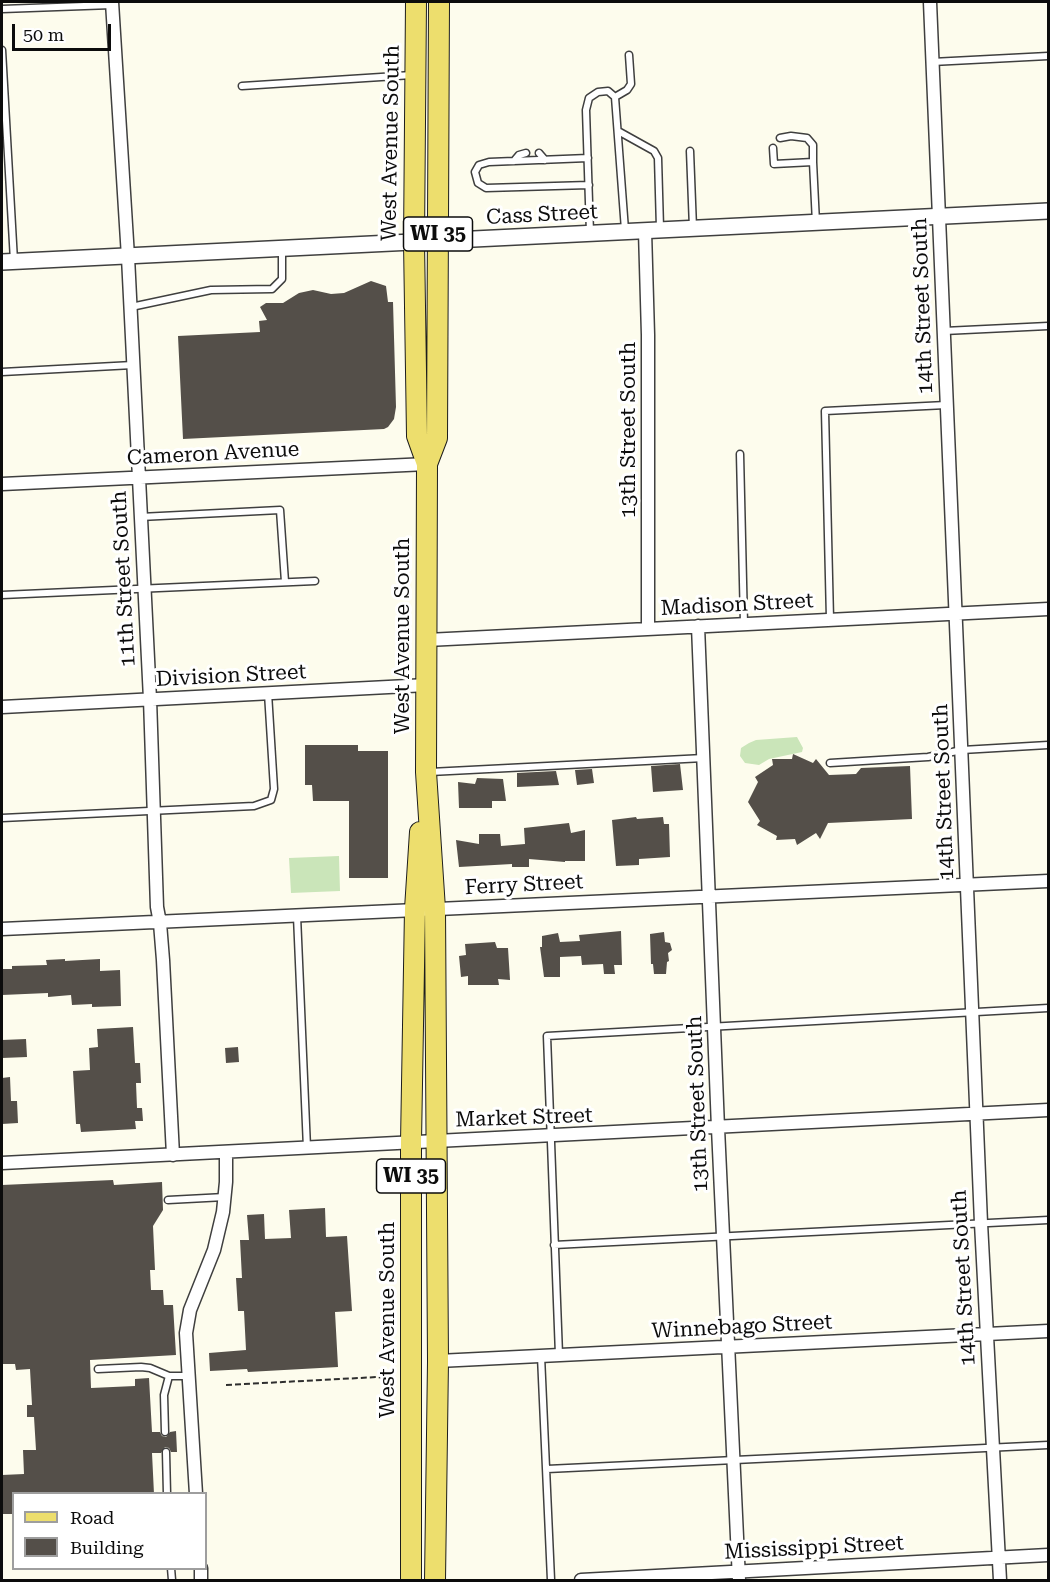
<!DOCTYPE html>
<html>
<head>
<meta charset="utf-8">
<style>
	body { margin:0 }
	#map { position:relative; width:1050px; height:1582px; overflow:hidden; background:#fdfced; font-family:"Roboto Serif",serif }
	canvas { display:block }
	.frame { position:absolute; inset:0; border:3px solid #0c0c0c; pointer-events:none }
	.legend { position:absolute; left:12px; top:1492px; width:195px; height:78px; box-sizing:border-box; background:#fff; border:2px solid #9e9e9e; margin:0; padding:8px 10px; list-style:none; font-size:18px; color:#0c0c0c }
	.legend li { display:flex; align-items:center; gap:12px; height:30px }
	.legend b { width:30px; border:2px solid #9e9e9e }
	.scale { position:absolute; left:12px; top:24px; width:99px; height:27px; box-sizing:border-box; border:3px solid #0c0c0c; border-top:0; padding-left:8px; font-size:18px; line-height:21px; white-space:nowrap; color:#0c0c0c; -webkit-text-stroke:4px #fff; paint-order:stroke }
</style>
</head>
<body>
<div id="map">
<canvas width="1050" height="1582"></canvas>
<div class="frame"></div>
<ul class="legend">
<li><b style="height:8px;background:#edde6d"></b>Road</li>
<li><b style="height:16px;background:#544f49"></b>Building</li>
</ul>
<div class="scale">50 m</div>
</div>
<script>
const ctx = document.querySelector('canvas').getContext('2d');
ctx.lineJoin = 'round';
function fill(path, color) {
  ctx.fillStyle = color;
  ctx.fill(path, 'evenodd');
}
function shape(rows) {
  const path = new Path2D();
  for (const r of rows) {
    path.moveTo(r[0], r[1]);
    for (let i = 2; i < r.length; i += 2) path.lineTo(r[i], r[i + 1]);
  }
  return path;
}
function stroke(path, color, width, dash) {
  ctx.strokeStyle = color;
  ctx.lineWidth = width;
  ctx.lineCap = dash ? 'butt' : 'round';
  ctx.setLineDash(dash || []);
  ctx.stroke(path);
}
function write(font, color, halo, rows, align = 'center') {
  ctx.font = font + ' "Roboto Serif",serif';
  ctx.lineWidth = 6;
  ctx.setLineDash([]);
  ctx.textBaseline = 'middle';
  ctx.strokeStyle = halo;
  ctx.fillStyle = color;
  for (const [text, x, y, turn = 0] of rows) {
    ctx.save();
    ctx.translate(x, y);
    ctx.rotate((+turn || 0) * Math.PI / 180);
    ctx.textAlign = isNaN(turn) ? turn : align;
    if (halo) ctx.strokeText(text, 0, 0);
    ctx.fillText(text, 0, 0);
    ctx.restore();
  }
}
fill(shape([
	[797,737,803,748,802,752,769,759,759,765,745,763,740,756,741,748,749,743,756,740],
	[339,856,340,891,291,893,289,858]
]), '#cae5b9');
fill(shape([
	[371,281,386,286,388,302,393,302,396,407,394,419,388,427,384,429,183,439,178,336,260,332,259,321,267,320,260,307,266,303,283,303,299,293,313,290,331,294,344,293],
	[305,745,358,745,358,751,388,751,388,878,349,878,349,801,313,801,312,785,305,785],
	[793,754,813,763,816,759,829,775,856,774,861,768,910,766,912,819,828,823,820,839,816,833,797,845,795,839,776,840,777,836,757,825,760,821,748,802,758,782,755,777,773,765,772,759,792,759],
	[680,764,683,790,653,792,651,766],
	[592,769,594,783,577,785,575,770],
	[556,771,559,785,517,787,517,773],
	[477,778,503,779,506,801,492,801,492,808,459,808,458,782,475,784],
	[636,817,637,819,663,817,664,824,669,824,670,857,639,859,639,865,616,866,612,820],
	[569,823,571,833,585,830,585,861,565,861,565,862,529,859,529,867,512,867,512,864,459,867,456,840,479,844,479,834,500,834,501,846,525,844,524,828],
	[621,931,622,965,614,965,615,974,604,974,603,964,582,965,581,956,560,957,560,977,544,977,540,947,542,947,542,936,558,933,560,942,580,941,579,935],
	[664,932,665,942,670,943,672,950,668,953,669,961,667,962,666,974,654,974,653,964,651,964,650,934],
	[495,942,497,948,508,948,510,980,498,979,499,985,468,985,468,976,461,977,459,956,466,955,465,944],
	[65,959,65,961,100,959,100,971,120,970,121,1006,92,1007,92,1004,72,1005,71,995,48,997,48,993,2,995,2,969,12,969,12,966,47,965,46,960],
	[133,1027,135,1063,140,1063,141,1083,136,1083,137,1108,142,1108,143,1121,135,1121,136,1129,81,1132,80,1124,76,1124,73,1071,90,1070,89,1048,98,1047,97,1029],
	[26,1039,27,1057,2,1058,2,1040],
	[238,1047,239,1062,226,1063,225,1048],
	[10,1077,11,1101,17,1101,18,1123,2,1124,2,1078],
	[113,1180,114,1185,162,1182,163,1210,153,1226,155,1270,150,1270,151,1290,163,1290,164,1305,173,1305,176,1355,90,1360,91,1388,135,1386,135,1379,149,1378,152,1432,160,1432,162,1436,166,1437,170,1432,176,1431,177,1452,171,1452,169,1448,165,1447,161,1453,152,1453,154,1494,14,1494,14,1514,2,1514,2,1475,24,1474,23,1450,36,1450,34,1417,27,1417,27,1405,32,1405,30,1369,16,1370,15,1364,2,1364,2,1185],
	[325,1208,326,1237,347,1236,352,1311,335,1312,338,1367,248,1372,247,1369,210,1371,209,1353,246,1350,244,1311,238,1311,236,1278,242,1278,240,1240,249,1240,247,1215,264,1214,265,1239,291,1238,289,1210]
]), '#544f49');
const service = shape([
	[2,9,112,5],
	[2,50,14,261],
	[932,62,1048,56],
	[242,86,412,75],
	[615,97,627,90,631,84,629,55],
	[618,131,654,151,658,158,660,228],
	[780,138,791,136,807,138,813,145,813,162],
	[773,148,774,164,813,162,816,223],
	[690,151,693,228],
	[539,153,545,160],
	[588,158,489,162,479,165,475,172,478,183,486,188,589,185],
	[514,161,519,155,526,153],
	[590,233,586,110,589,98,598,92,608,91,615,97,625,230],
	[131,307,211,290,272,289,282,279,282,249],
	[944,331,1048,326],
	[2,372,133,365],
	[740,454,744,624],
	[140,517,280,510,285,582],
	[2,595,315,581],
	[830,619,825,411,946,405],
	[830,763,928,757,962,750,1048,745],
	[430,772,704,758],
	[2,818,254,806,271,800,274,789,268,693],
	[297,916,307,1148],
	[168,1200,225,1197],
	[554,1245,1048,1220],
	[559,1355,547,1036,1048,1008],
	[541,1356,551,1580],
	[98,1369,141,1367,150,1368,169,1376,188,1376],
	[165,1432,164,1395,169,1376],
	[166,1452,167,1494],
	[547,1469,1048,1445],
	[171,1568,172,1580]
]);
const minor = shape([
	[112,2,128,257,150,699,157,907,160,923,163,960,173,1155],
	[930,2,981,1223,1000,1580],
	[645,231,648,335,648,629],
	[2,484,427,464],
	[698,626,718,1128,739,1580],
	[427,640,1048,609],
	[2,707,427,685],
	[2,929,1048,881],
	[2,1163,1048,1110],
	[438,1361,1048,1331],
	[196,1494,186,1333,190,1310,214,1250,223,1212,226,1182,226,1152],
	[201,1568,201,1580],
	[581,1580,1048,1555]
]);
const tertiary = shape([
	[2,262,1048,211]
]);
const primary = shape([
	[416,2,414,242,417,436,427,464,426,772,435,909,438,1361,435,1580],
	[427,464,437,438,439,2],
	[411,1580,411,1142,415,909,420,832]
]);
stroke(service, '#3f3f3f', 9);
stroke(minor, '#3f3f3f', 15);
stroke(tertiary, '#3f3f3f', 18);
stroke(primary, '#1d1d1d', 22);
stroke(shape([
	[226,1385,378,1377,394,1380]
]), '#2e2e2e', 2, [6, 3]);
stroke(service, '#fff', 6);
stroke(minor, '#fff', 12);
stroke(tertiary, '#fff', 15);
stroke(primary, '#edde6d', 20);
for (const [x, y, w] of [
	[438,234,69],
	[411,1176,69]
]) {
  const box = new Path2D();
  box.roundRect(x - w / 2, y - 17, w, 34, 4.5);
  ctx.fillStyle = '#fff';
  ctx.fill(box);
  stroke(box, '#0c0c0c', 1.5);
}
write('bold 20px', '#0c0c0c', null, [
	["WI 35",438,234],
	["WI 35",411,1176]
]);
write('21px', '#0c0c0c', '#fff', [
	["West Avenue South",391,143,-89],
	["Cass Street",542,215,-3],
	["14th Street South",923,306,-92],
	["13th Street South",629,430,-90],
	["Cameron Avenue",213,454,-3],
	["11th Street South",124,579,-93],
	["Madison Street",737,605,-3],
	["West Avenue South",403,636,-90],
	["Division Street",231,676,-3],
	["14th Street South",944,792,-92],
	["Ferry Street",524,885,-3],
	["13th Street South",698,1104,-92],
	["Market Street",524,1118,-2],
	["14th Street South",964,1278,-93],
	["West Avenue South",388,1320,-90],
	["Winnebago Street",742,1327,-3],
	["Mississippi Street",814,1548,-3]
]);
</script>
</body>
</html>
